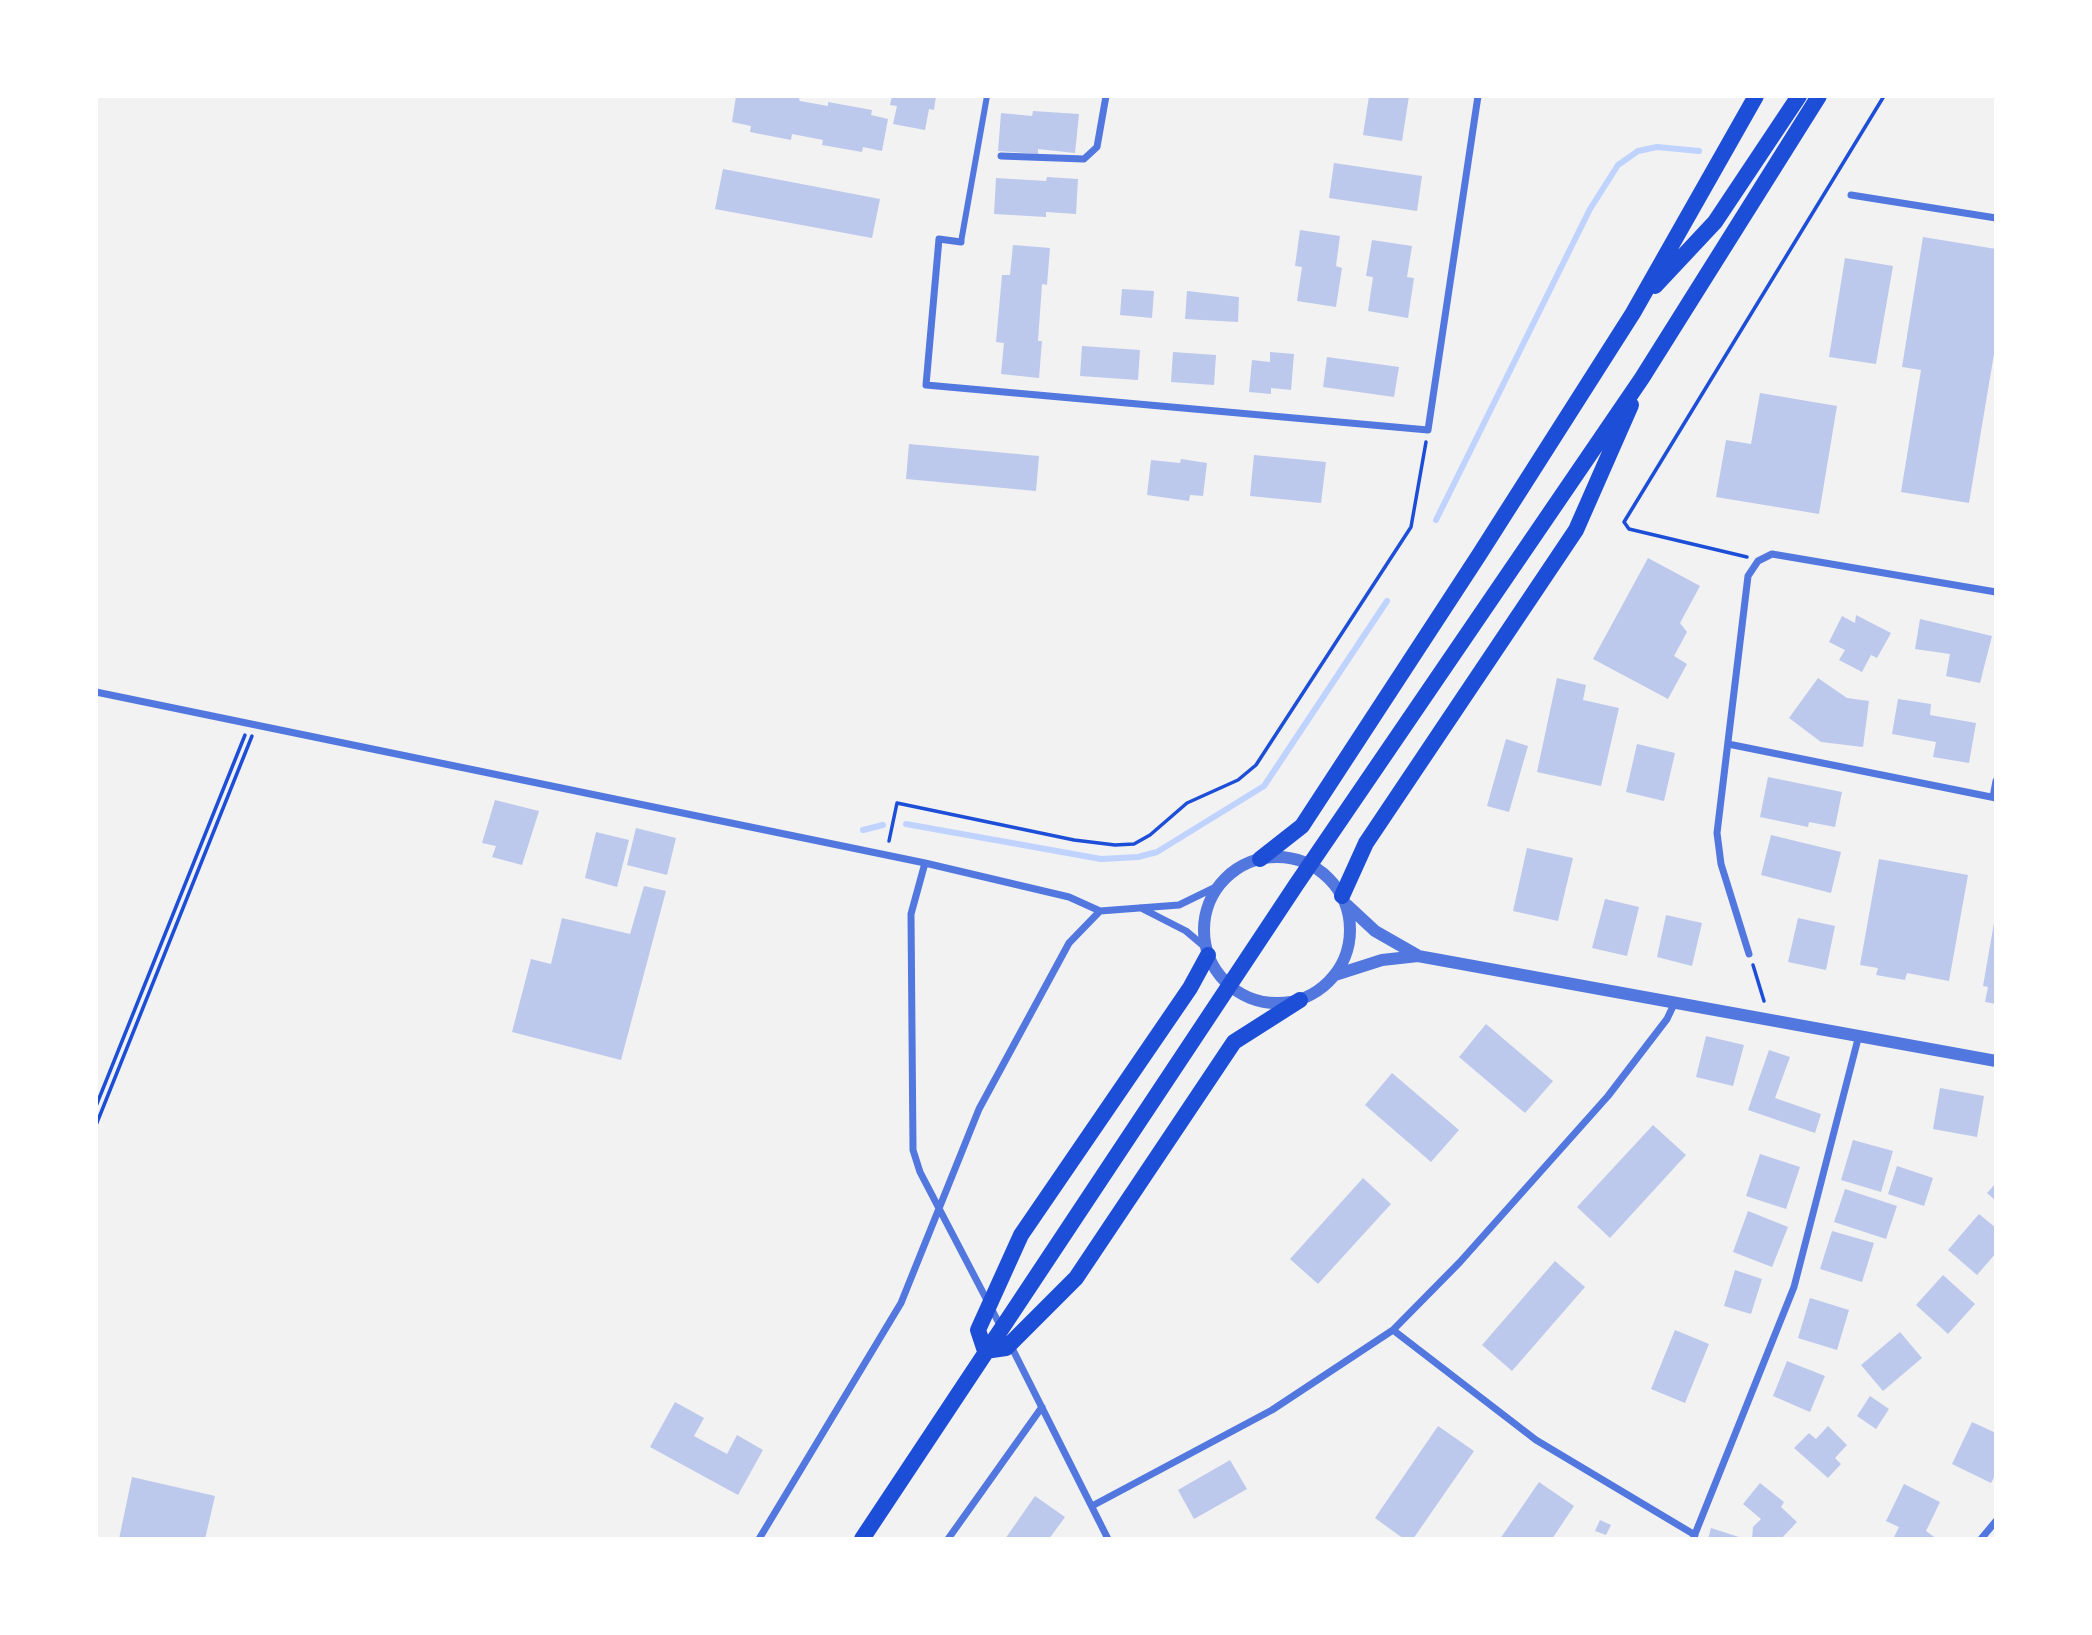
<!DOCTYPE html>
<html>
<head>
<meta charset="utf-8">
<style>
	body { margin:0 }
	#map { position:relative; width:2092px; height:1635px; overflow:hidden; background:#f2f2f2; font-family:Karla,sans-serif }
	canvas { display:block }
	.frame { position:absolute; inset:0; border:98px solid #fff; pointer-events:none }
</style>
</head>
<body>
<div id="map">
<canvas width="2092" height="1635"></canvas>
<div class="frame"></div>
</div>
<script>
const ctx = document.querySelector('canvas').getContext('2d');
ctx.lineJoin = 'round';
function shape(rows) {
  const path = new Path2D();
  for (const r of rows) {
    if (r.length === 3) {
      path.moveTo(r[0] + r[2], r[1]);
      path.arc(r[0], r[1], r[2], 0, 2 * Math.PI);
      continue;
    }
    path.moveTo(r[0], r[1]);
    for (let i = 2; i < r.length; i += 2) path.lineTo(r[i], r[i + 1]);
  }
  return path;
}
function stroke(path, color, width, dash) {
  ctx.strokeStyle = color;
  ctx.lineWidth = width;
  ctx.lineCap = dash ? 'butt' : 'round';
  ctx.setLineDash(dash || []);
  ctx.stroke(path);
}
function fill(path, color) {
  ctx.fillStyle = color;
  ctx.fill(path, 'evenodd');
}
stroke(shape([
	[1436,520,1590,209,1618,165,1638,151,1657,147,1699,151],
	[906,824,1101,859,1138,857,1157,852,1264,786,1387,601],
	[863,830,883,825]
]), '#bfd3fe', 6);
fill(shape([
	[736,96,798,96,800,101,828,106,828,102,872,110,871,115,888,119,882,151,863,147,862,152,822,145,823,140,792,134,791,140,750,132,751,126,732,122],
	[892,96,936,96,934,110,929,109,925,130,893,124,897,106,890,105],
	[1369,96,1409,96,1402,141,1363,135],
	[1033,111,1079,114,1075,153,1038,149,1038,154,998,151,1001,113,1032,116],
	[1334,163,1422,176,1417,211,1329,198],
	[723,169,880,199,872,238,715,209],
	[1047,177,1078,179,1076,214,1046,212,1046,217,994,214,996,178,1046,181],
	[1300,230,1340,236,1336,266,1342,268,1336,307,1297,301,1302,267,1295,266],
	[1923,237,1996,249,1996,342,1969,503,1901,492,1921,370,1902,367],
	[1372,240,1412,246,1407,277,1414,278,1408,318,1368,311,1373,277,1366,276],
	[1013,245,1050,248,1047,285,1042,284,1038,341,1042,341,1039,378,1001,374,1004,343,996,342,1002,275,1010,275],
	[1845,258,1893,266,1876,364,1829,357],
	[1122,289,1154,291,1152,318,1120,315],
	[1187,291,1239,297,1238,322,1185,319],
	[1082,346,1140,350,1138,380,1080,376],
	[1173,352,1216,355,1214,385,1171,382],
	[1270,352,1294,354,1291,390,1271,388,1271,394,1249,392,1252,360,1270,362],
	[1327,357,1399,367,1394,397,1323,387],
	[1760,393,1837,406,1819,514,1716,497,1726,440,1751,444],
	[909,444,1039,456,1036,491,906,479],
	[1254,455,1326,462,1321,503,1250,496],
	[1181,459,1207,463,1203,496,1190,495,1189,501,1147,495,1151,460,1180,463],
	[1648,558,1700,586,1680,623,1687,632,1674,656,1687,664,1668,699,1593,659],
	[1856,615,1891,633,1877,658,1871,655,1862,672,1839,660,1845,650,1829,642,1842,616,1855,623],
	[1920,619,1992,636,1980,683,1946,676,1950,654,1915,649],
	[1557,678,1586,685,1583,700,1619,708,1601,786,1537,772],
	[1818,678,1847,698,1869,701,1863,747,1821,742,1789,718],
	[1898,699,1931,704,1930,715,1976,723,1969,763,1933,757,1936,742,1892,734],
	[1506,739,1528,746,1509,812,1487,806],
	[1637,744,1675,753,1664,801,1626,792],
	[1768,777,1842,792,1835,827,1809,822,1808,827,1760,817],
	[495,800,539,811,522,865,492,857,496,846,482,843],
	[636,828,676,838,667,875,627,865],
	[596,832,629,840,617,887,585,878],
	[1771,835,1841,852,1831,893,1761,875],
	[1527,848,1573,858,1558,921,1513,911],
	[1879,859,1968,875,1949,981,1907,973,1905,980,1876,975,1878,968,1860,965],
	[644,886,666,891,621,1060,512,1032,531,959,551,964,562,918,630,934],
	[1605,899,1639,907,1627,956,1592,948],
	[1666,915,1702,923,1692,966,1657,957],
	[1798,918,1835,926,1826,970,1788,962],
	[1994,923,1996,923,1996,1004,1985,1002,1988,987,1983,986],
	[1486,1024,1553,1081,1525,1113,1459,1057],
	[1706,1036,1744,1045,1733,1086,1696,1077],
	[1769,1050,1790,1057,1775,1098,1821,1114,1815,1133,1748,1110],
	[1392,1073,1459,1130,1431,1162,1365,1105],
	[1940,1088,1984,1096,1977,1137,1933,1129],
	[1653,1125,1686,1155,1610,1238,1577,1207],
	[1853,1140,1893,1151,1881,1192,1841,1180],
	[1760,1154,1800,1167,1786,1209,1746,1196],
	[1897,1166,1933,1178,1924,1206,1888,1194],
	[1363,1178,1391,1204,1318,1284,1290,1259],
	[1996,1183,1996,1201,1987,1193],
	[1845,1189,1897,1206,1886,1239,1834,1222],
	[1748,1211,1788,1227,1772,1267,1733,1252],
	[1979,1214,1996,1228,1996,1253,1977,1275,1948,1250],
	[1832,1231,1874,1243,1862,1282,1820,1269],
	[1555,1261,1585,1287,1512,1371,1482,1345],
	[1735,1270,1762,1279,1751,1314,1724,1306],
	[1943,1275,1975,1304,1948,1334,1916,1305],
	[1810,1298,1849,1310,1837,1350,1798,1338],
	[1675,1330,1709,1344,1685,1403,1651,1389],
	[1900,1332,1922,1358,1883,1391,1861,1365],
	[1787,1361,1825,1376,1810,1412,1773,1396],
	[1870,1396,1889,1409,1876,1429,1857,1416],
	[675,1402,704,1418,694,1436,727,1454,737,1435,763,1450,738,1495,650,1447],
	[1972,1422,1996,1433,1996,1474,1991,1483,1952,1464],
	[1438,1426,1474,1451,1413,1539,1404,1539,1375,1518],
	[1828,1426,1847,1445,1835,1458,1841,1464,1828,1478,1794,1448,1809,1433,1816,1439],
	[1230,1460,1247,1489,1194,1519,1178,1490],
	[132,1477,215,1496,205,1539,119,1539],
	[1539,1482,1574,1506,1552,1539,1500,1539],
	[1760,1483,1784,1502,1781,1507,1797,1522,1781,1539,1752,1539,1753,1527,1761,1519,1743,1504],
	[1904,1484,1940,1502,1926,1531,1937,1539,1893,1539,1899,1527,1886,1521],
	[1035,1496,1065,1517,1049,1539,1005,1539],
	[1600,1520,1611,1525,1606,1535,1595,1531],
	[1711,1528,1742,1538,1742,1539,1708,1539]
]), '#bdc9ec');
stroke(shape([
	[1747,557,1629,529,1624,522,1884,96],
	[889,841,897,803,1074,840,1115,845,1134,844,1150,835,1187,803,1238,780,1256,765,1411,527,1426,442],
	[1753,965,1764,1001],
	[96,1106,245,735],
	[96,1125,252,736]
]), '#1d4ed8', 3.5);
stroke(shape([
	[961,242,987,96]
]), '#5277de', 6);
stroke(shape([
	[1001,156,1084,159,1097,147,1106,96],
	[1851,195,1996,218],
	[961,242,939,239,926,385,1428,430,1478,96],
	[96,692,925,863,1069,897,1100,911],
	[1728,744,1996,798],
	[1993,797,1996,781],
	[925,863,911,914,913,1150,920,1172,1002,1329],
	[1141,908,1186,931,1205,947],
	[1749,954,1721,864,1717,833,1748,576,1758,561,1772,554,1996,592],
	[1393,1330,1536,1440,1695,1535],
	[1011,1346,1108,1539],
	[1092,1506,1272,1410,1393,1330,1460,1262,1608,1096,1667,1019,1675,1002],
	[759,1539,901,1303,979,1109,1069,943,1100,911,1179,905,1218,886],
	[948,1539,1042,1407],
	[1693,1539,1794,1287,1859,1035],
	[1981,1539,1996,1521]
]), '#5277de', 7);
stroke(shape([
	[1277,930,73],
	[1347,905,1375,931,1417,955],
	[1335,975,1382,960,1418,956,1996,1061]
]), '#5277de', 12);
stroke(shape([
	[1655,286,1715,222,1799,96],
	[1260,859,1302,826,1479,555,1633,313,1756,96],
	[1342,896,1366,843,1576,530,1631,405],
	[985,1351,1006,1348,1076,1278,1234,1042,1300,1000],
	[985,1351,978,1330,1021,1235,1190,988,1208,955],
	[862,1539,1296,885,1642,378,1819,96]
]), '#1d4ed8', 16);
</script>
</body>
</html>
